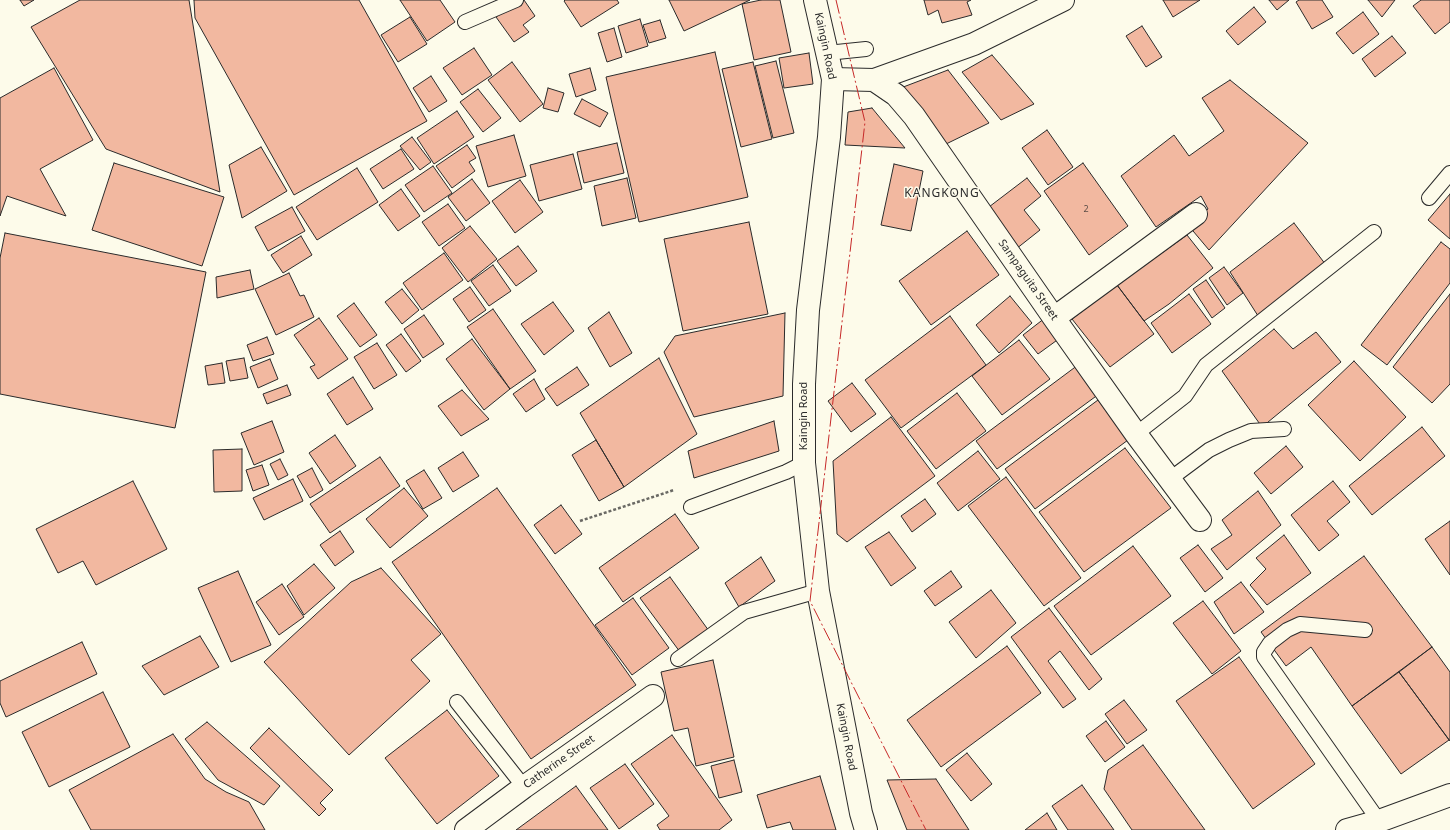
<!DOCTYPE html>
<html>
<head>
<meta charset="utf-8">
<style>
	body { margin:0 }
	canvas { display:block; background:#fdfbea }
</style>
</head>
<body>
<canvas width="1450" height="830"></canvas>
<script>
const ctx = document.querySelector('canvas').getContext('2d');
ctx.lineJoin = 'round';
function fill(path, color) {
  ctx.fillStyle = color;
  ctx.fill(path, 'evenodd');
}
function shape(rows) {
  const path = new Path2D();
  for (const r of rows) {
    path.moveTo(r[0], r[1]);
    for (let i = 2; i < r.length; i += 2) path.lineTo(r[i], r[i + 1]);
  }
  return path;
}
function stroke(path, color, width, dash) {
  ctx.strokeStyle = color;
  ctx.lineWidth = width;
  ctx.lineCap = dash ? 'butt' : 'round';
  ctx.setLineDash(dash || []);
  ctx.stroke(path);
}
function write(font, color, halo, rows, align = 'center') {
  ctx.font = font + ' "Noto Sans",sans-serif';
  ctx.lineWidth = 3;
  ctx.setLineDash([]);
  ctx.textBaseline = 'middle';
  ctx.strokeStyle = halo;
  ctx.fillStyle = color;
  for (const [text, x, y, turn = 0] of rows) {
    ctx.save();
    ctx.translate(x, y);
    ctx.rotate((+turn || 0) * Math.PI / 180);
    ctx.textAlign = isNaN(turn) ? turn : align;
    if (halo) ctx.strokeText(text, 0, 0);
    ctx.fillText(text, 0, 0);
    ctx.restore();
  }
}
const building = shape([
	[20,0,34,0,24,6,20,0],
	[80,0,189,0,220,192,106,149,31,27,80,0],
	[194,0,359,0,427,121,294,195,195,18,194,0],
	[400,0,440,0,455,22,427,41,400,0],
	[520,0,524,0,535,16,523,25,529,32,514,42,496,17,520,0],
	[565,0,617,0,619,3,581,27,564,1,565,0],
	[669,0,750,0,684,31,669,0],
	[761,0,780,0,791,52,754,60,742,4,761,0],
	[924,0,971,0,967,2,972,15,942,23,938,10,928,15,924,0],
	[1163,0,1200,0,1173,17,1163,0],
	[1269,0,1289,0,1277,10,1269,0],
	[1299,0,1322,0,1333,17,1312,29,1296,2,1299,0],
	[1368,0,1395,0,1382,17,1368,0],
	[1421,0,1450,0,1450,22,1435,34,1413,6,1421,0],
	[1254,7,1266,22,1238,45,1226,31,1254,7],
	[1363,12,1379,34,1353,54,1336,33,1363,12],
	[410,17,427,44,398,62,381,35,410,17],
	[640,19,648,46,626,53,618,26,640,19],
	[660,20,666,38,649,43,643,25,660,20],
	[1142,26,1162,57,1146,67,1126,36,1142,26],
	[614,28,622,57,607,62,598,33,614,28],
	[1392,36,1406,53,1375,77,1362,59,1392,36],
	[474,48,492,75,462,95,443,68,474,48],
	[715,52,748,197,639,222,606,77,715,52],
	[809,53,813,84,784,88,779,58,809,53],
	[992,55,1034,104,1001,120,962,72,992,55],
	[776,61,794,133,773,138,755,66,776,61],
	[512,62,543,104,520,122,488,80,512,62],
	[753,62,772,139,741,147,722,69,753,62],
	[54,68,93,140,40,169,66,216,7,196,0,216,0,98,54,68],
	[590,68,596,90,576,97,569,74,590,68],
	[948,70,989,123,944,145,898,89,948,70],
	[431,76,447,101,429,112,413,88,431,76],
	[1230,80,1308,143,1209,250,1188,225,1208,209,1201,196,1156,227,1121,176,1174,135,1189,156,1224,131,1202,98,1230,80],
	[548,88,564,93,558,112,543,108,548,88],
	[478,89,501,118,483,132,460,102,478,89],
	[582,99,608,113,600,127,574,114,582,99],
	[872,108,905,148,845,145,848,112,872,108],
	[457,111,474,137,434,164,417,138,457,111],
	[1047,130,1073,167,1048,185,1022,148,1047,130],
	[514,135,526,176,488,187,476,146,514,135],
	[412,137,431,162,420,170,400,146,412,137],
	[617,143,624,173,584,183,577,152,617,143],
	[467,145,476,158,469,162,475,171,452,188,436,166,467,145],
	[261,147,287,191,242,218,229,165,261,147],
	[401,149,414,169,383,189,370,169,401,149],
	[573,154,582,189,539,201,530,165,573,154],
	[114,163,224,197,202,266,92,230,114,163],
	[1083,163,1128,226,1089,255,1044,191,1083,163],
	[894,164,923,171,911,231,881,225,894,164],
	[433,166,452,193,424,212,405,185,433,166],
	[357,168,378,202,317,240,296,207,357,168],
	[627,178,636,218,602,226,594,186,627,178],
	[1027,178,1041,196,1024,210,1040,230,1016,249,985,210,1027,178],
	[472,179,490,203,466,221,448,197,472,179],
	[520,180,543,212,515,233,492,201,520,180],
	[401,189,420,216,398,231,379,205,401,189],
	[1450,194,1450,239,1428,220,1450,194],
	[448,204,465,228,439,246,422,222,448,204],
	[292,207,305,231,268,251,255,227,292,207],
	[749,222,768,314,683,331,664,239,749,222],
	[1294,223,1326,265,1260,319,1230,272,1294,223],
	[470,226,497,259,468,282,442,248,470,226],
	[967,231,999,275,931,325,899,281,967,231],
	[5,233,206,272,175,428,0,394,0,258,5,233],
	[1187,235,1213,268,1169,304,1144,321,1117,285,1187,235],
	[301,236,312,255,283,273,271,255,301,236],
	[1441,242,1450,249,1450,283,1387,365,1361,345,1441,242],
	[518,246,537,271,516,286,497,261,518,246],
	[444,253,463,280,422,310,403,283,444,253],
	[493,265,511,291,489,306,471,281,493,265],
	[1224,267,1243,293,1227,305,1209,278,1224,267],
	[250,270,254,289,217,298,216,277,250,270],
	[289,273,300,296,304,295,314,317,276,335,255,289,289,273],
	[1206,280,1225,308,1212,318,1193,289,1206,280],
	[1117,285,1154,334,1110,367,1072,319,1117,285],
	[470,287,486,310,469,322,453,299,470,287],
	[402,289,419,310,402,324,385,302,402,289],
	[1189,294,1211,324,1172,353,1151,323,1189,294],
	[1450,294,1450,384,1432,403,1393,367,1450,294],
	[1010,296,1032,323,999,353,976,325,1010,296],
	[553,302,574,331,544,355,521,324,553,302],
	[354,303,377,335,360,347,337,316,354,303],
	[493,309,536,371,510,389,467,327,493,309],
	[609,312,632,353,610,367,588,328,609,312],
	[785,313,783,396,694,417,664,352,675,336,785,313],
	[424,315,444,344,423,358,404,329,424,315],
	[950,316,986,365,901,428,865,380,950,316],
	[319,318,348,359,318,379,310,367,315,365,294,335,319,318],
	[1045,318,1060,338,1038,354,1023,335,1045,318],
	[1274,329,1293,349,1316,332,1341,362,1262,427,1222,371,1274,329],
	[401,334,421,361,406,372,386,345,401,334],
	[267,337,274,354,253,361,247,345,267,337],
	[472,339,510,389,484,410,446,359,472,339],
	[1019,340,1050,379,1002,415,972,376,1019,340],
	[377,343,397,375,374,389,354,357,377,343],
	[244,358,248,378,230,381,226,361,244,358],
	[659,358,697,434,624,487,580,413,659,358],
	[270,359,278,379,258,388,250,367,270,359],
	[1354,361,1406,417,1360,461,1308,405,1354,361],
	[222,363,225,383,208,385,205,366,222,363],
	[1078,365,1099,394,997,469,976,441,1078,365],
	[577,367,589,385,557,406,545,389,577,367],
	[353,377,373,409,347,425,327,394,353,377],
	[534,379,545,399,526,412,513,394,534,379],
	[852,383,876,414,851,432,828,401,852,383],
	[287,385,291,395,267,404,263,394,287,385],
	[462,390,489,419,461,436,438,406,462,390],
	[957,393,986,431,936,469,907,431,957,393],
	[1098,400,1128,440,1035,509,1005,469,1098,400],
	[891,417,935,476,847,542,837,534,833,461,891,417],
	[272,421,284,452,254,465,241,433,272,421],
	[774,421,779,451,694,478,688,451,774,421],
	[1422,427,1445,456,1372,515,1349,486,1422,427],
	[335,435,356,466,330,484,309,453,335,435],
	[596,440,624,487,599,501,572,455,596,440],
	[1286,446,1303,467,1271,494,1254,473,1286,446],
	[1125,448,1171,508,1084,572,1039,512,1125,448],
	[242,449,242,491,214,492,213,450,242,449],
	[978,451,1000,479,958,511,937,483,978,451],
	[463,452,479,476,453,492,438,468,463,452],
	[380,457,400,486,330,533,310,504,380,457],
	[280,459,288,475,278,480,270,464,280,459],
	[262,465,269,485,253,491,246,470,262,465],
	[312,468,323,490,310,498,297,476,312,468],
	[424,470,442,498,423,509,406,481,424,470],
	[1006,477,1081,578,1044,606,968,506,1006,477],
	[293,479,303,501,264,520,253,498,293,479],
	[133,481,167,549,96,585,83,561,58,573,36,529,133,481],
	[1333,481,1350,502,1327,521,1339,535,1319,551,1291,515,1333,481],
	[404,488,428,516,390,548,366,519,404,488],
	[497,488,636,685,531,759,392,562,497,488],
	[1258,491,1281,525,1227,570,1211,549,1232,535,1222,520,1258,491],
	[925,499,936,514,912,532,901,516,925,499],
	[561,505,582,534,555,554,534,525,561,505],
	[675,514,699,548,623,602,599,568,675,514],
	[1450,521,1450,575,1425,539,1450,521],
	[340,531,354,552,335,566,320,545,340,531],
	[889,532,916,568,891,586,865,547,889,532],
	[1284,535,1311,573,1267,605,1250,585,1266,569,1256,558,1284,535],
	[1198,545,1223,578,1205,592,1180,558,1198,545],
	[1133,546,1171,596,1091,655,1054,606,1133,546],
	[1364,556,1432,647,1352,706,1311,647,1286,666,1261,632,1364,556],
	[761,557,775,581,739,607,725,583,761,557],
	[314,564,335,588,304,615,287,586,314,564],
	[381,568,441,634,411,660,430,681,349,755,264,662,351,582,381,568],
	[238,571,271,645,231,662,198,588,238,571],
	[951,571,962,587,935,606,924,591,951,571],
	[670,577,709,631,680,652,640,598,670,577],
	[1241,582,1264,612,1234,634,1214,602,1241,582],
	[282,584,304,617,279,635,256,602,282,584],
	[991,590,1016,623,976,658,949,622,991,590],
	[633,598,669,648,632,675,595,625,633,598],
	[1203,601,1241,651,1212,674,1173,623,1203,601],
	[1049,608,1102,679,1089,690,1060,651,1048,661,1076,699,1063,708,1011,637,1049,608],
	[200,636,219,667,164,695,142,666,200,636],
	[82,642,97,674,6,717,0,703,0,681,82,642],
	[1007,646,1041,693,941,767,907,720,1007,646],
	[1432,647,1450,672,1450,741,1399,672,1432,647],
	[1239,657,1315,764,1253,809,1176,701,1239,657],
	[713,660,734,757,696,766,688,728,674,731,661,672,713,660],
	[1399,672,1449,740,1401,774,1352,706,1399,672],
	[103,692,130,747,49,787,22,732,103,692],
	[1124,700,1147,730,1127,744,1105,714,1124,700],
	[447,710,499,776,437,824,385,758,447,710],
	[1106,721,1125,747,1105,762,1086,736,1106,721],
	[207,722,280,786,264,805,218,780,185,739,207,722],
	[269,728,333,790,320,803,326,809,319,816,250,748,269,728],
	[173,734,205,779,226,792,249,802,265,830,91,830,69,790,173,734],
	[672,735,732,820,719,830,660,830,657,825,669,816,631,764,672,735],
	[1143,745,1205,830,1132,830,1104,789,1108,770,1143,745],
	[967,753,992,784,971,801,946,770,967,753],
	[734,760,742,792,719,798,711,766,734,760],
	[625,764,654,804,619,829,590,788,625,764],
	[820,776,836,830,793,830,790,822,767,828,757,795,820,776],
	[936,779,969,830,907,830,887,780,936,779],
	[1082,785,1114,830,1068,830,1052,806,1082,785],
	[576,786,608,830,516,830,576,786],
	[1047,813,1057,830,1025,830,1047,813]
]);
fill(building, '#f2b8a0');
stroke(building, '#2b2b2b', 1);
const service = shape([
	[465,22,516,0],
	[827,53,866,49],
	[1429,198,1450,173],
	[1136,434,1185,396,1206,365,1374,232],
	[1170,479,1209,450,1229,440,1251,431,1284,429],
	[691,507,786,472,804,463],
	[1365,630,1300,624,1287,630,1270,643,1264,652,1264,657,1379,821],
	[678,659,744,612,818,591],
	[457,702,524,787]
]);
const minor = shape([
	[833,79,874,80,896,95,914,116,1054,318,1136,434,1200,520],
	[874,80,974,44,1063,0],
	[1054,318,1196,214],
	[466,830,524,787,653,696]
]);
const tertiary = shape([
	[815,0,833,79,829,137,808,310,804,384,804,463,818,591,861,813,866,830],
	[1347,830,1379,821,1450,795]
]);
stroke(service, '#2b2b2b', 16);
stroke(minor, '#2b2b2b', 24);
stroke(tertiary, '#2b2b2b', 24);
stroke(shape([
	[580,521,674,490]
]), '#6a6964', 2.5, [3, 2]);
stroke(service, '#fdfbea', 14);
stroke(minor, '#fdfbea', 22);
stroke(tertiary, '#fdfbea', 22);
stroke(shape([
	[836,0,865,122,810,601,926,830]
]), '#c62828', 1, [14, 3, 2, 3]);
write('9px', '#5d4e48', null, [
	["2",1086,209]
]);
write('11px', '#2b2b2b', '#fdfbea', [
	["Kaingin Road",825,46,78],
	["Sampaguita Street",1028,280,55],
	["Kaingin Road",804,416,-90],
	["Kaingin Road",846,737,79],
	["Catherine Street",559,762,-35]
]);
ctx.letterSpacing = '1px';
write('12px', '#2b2b2b', '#fdfbea', [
	["KANGKONG",942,194]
]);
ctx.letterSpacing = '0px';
</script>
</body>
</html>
